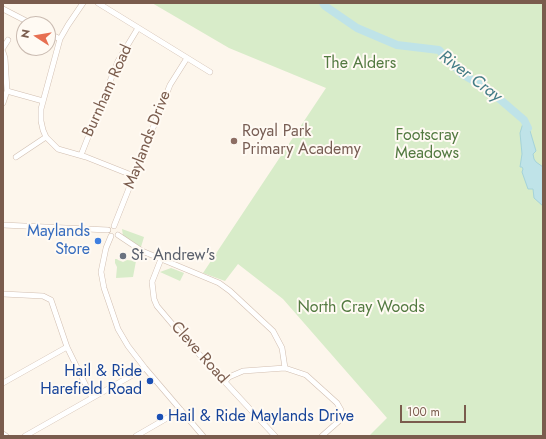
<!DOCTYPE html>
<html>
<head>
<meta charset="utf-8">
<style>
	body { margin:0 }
	#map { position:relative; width:546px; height:439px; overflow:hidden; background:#fdf6ec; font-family:Jost,sans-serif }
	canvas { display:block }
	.frame { position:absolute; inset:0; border:4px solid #7a5c4d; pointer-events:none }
	.north { position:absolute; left:16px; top:16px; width:40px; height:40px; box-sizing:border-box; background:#fffaf3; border:1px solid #cabbb1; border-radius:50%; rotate:282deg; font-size:11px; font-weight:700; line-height:16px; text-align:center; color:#7a5c4d }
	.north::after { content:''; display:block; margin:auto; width:14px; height:18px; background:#e76f51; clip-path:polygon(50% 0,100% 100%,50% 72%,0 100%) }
	.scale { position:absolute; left:400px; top:405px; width:66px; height:18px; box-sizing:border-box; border:2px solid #7a5c4d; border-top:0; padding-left:5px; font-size:12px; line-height:14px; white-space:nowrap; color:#7a5c4d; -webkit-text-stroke:3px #fffaf3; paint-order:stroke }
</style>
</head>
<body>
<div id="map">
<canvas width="546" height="439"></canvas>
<div class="frame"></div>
<div class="north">N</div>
<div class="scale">100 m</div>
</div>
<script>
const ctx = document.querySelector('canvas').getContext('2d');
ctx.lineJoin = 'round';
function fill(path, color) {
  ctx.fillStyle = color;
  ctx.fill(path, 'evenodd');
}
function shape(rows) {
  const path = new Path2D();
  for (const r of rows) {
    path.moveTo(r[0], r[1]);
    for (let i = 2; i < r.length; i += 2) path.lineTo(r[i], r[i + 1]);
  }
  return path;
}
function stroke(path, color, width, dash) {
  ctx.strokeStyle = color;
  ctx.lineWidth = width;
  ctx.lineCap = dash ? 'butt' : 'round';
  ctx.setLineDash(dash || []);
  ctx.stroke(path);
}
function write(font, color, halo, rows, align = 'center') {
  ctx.font = font + ' Jost,sans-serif';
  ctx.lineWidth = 4;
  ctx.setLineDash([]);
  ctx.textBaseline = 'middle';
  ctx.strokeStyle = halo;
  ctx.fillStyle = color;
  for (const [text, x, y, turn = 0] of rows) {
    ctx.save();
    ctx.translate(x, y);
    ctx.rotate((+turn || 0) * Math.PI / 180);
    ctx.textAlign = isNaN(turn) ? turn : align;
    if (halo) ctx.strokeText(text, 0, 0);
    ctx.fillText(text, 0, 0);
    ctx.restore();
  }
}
fill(shape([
	[152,3,543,3,543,436,369,436,387,418,283,299,238,264,225,281,203,273,326,88,229,48],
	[122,229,144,237,141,247,123,236],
	[115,259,117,259,118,260,123,262,127,260,136,261,133,277,116,278,117,267,115,263],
	[171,268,184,273,180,281,160,272]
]), '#d8ecc9');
const water = shape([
	[524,120,528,124,536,151,533,154,534,159,536,162,543,167,543,206,534,198,533,189,528,189,522,172,523,169,522,167,520,167,522,154,520,133,524,120]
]);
fill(water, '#bfe3e8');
stroke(water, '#a5d3da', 1);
stroke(shape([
	[323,3,325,6,357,28,397,45,439,50,462,74,488,89,524,120,528,128]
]), '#bfe3e8', 8);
const street = shape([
	[83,3,68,25,60,39,41,109,41,121,43,130,46,137,58,149,86,157,134,176],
	[98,3,210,72],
	[3,9,32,24],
	[48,33,60,39],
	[3,48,8,40],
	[3,52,5,58,7,91,43,101],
	[3,103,7,91],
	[81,155,118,61,138,28],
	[16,157,46,137],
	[3,225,108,230],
	[114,226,170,85,187,58],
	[118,235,142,251,219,283,230,291,273,331,282,348,285,368],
	[111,236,106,248,101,272,104,288,118,329,128,346,145,368,203,436],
	[161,259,152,282,154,299,157,306,185,339,275,436],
	[3,294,43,296,51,300,67,347,92,398],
	[225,382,229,377,243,371,285,368,306,375,337,403,341,410,341,415,339,421,322,436],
	[3,383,67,347],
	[3,434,6,436],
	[25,436,145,368],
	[136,436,181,410]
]);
stroke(street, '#d1beb0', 6);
stroke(street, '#fff', 5);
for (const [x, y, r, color] of [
	[234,141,4,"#8d6e63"],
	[98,241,4,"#3f7fe0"],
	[123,256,4,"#6b7280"],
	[150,381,4,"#1a4fb4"],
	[160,417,4,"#1a4fb4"]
]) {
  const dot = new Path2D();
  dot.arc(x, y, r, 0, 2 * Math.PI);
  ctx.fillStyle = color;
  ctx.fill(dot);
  stroke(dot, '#fffaf3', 1.5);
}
write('16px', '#537a41', '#fffaf3', [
	["The Alders",360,64],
	["Footscray",427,136],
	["Meadows",427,154],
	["North Cray Woods",361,308]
]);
write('16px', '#7a5c4d', '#fffaf3', [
	["Burnham Road",108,91,-66],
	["Maylands Drive",148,140,-69],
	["Cleve Road",199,353,48]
]);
write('16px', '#785e54', '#fffaf3', [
	["Royal Park",242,132],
	["Primary Academy",242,150]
], 'left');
write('16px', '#366cbe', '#fffaf3', [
	["Maylands",90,232],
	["Store",90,250]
], 'right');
write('16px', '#5b616d', '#fffaf3', [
	["St. Andrew's",131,256]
], 'left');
write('16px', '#164399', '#fffaf3', [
	["Hail & Ride",142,372],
	["Harefield Road",142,390],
	["Hail & Ride Maylands Drive",168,417,"left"]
], 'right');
write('italic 17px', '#437c86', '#fffaf3', [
	["River Cray",470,77,37]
]);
</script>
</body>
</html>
